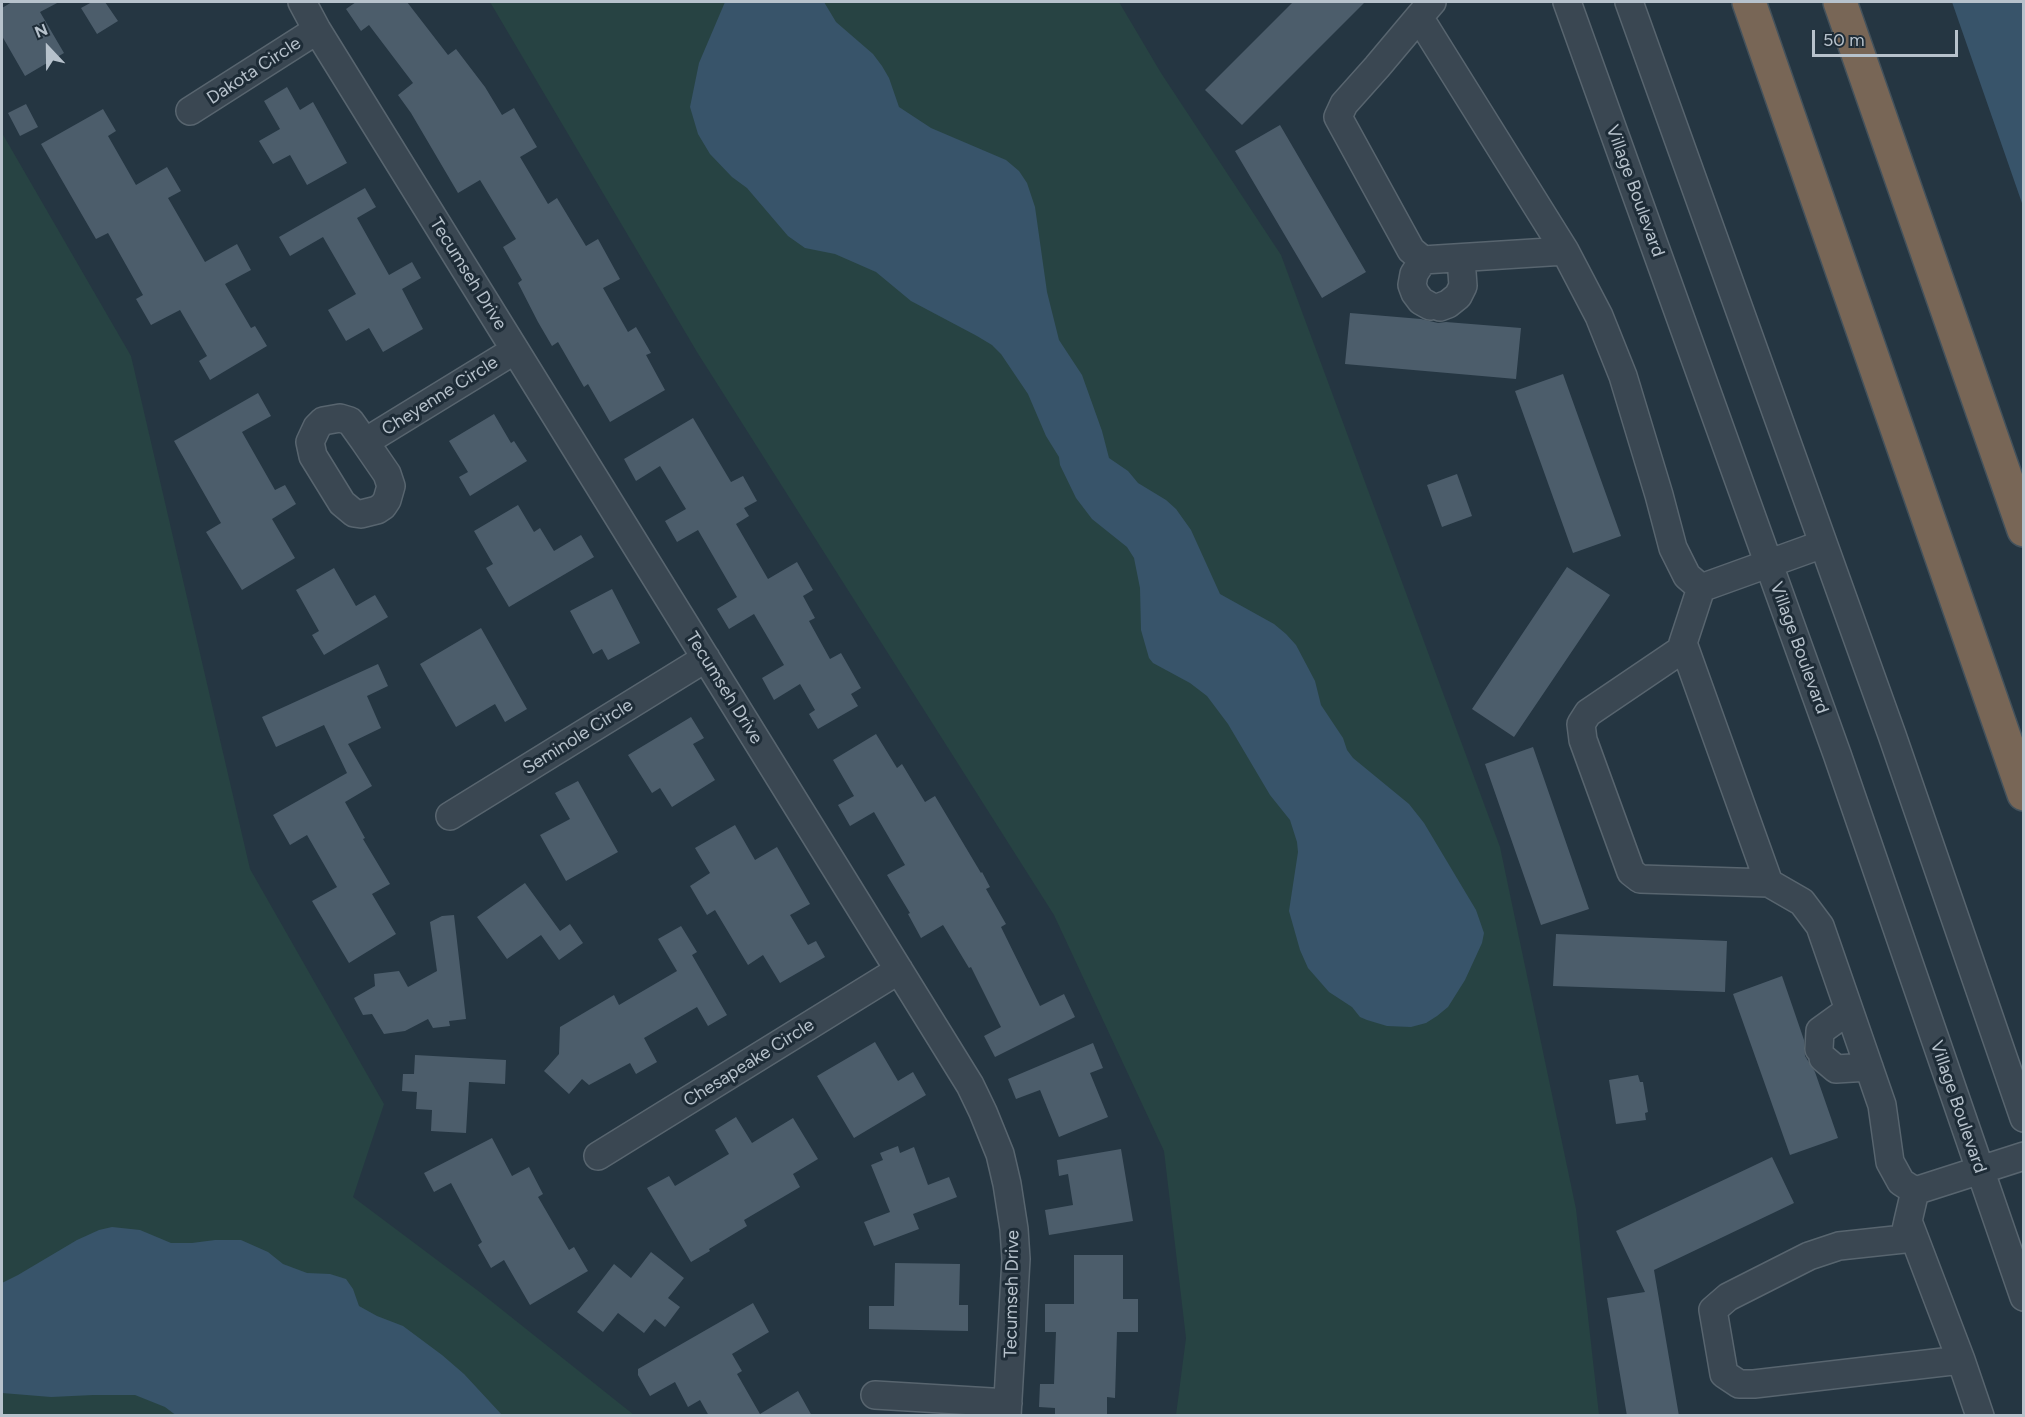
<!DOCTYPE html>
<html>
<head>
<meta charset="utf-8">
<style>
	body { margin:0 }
	#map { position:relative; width:2025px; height:1417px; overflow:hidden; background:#253642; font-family:Figtree,sans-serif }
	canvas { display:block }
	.frame { position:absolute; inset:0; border:3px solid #b7c2cc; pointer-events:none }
	.north { position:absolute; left:18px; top:18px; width:60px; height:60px; -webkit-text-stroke:4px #1e2c37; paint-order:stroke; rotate:338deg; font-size:16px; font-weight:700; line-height:24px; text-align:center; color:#b7c2cc }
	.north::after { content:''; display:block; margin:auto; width:21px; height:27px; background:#b7c2cc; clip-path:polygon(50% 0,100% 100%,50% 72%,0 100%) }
	.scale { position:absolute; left:1812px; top:30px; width:146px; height:27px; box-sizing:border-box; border:3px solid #b7c2cc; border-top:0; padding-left:8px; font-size:18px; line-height:21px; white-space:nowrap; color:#b7c2cc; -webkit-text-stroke:4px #1e2c37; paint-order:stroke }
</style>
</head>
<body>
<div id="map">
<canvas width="2025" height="1417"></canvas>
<div class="frame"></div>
<div class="north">N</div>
<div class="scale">50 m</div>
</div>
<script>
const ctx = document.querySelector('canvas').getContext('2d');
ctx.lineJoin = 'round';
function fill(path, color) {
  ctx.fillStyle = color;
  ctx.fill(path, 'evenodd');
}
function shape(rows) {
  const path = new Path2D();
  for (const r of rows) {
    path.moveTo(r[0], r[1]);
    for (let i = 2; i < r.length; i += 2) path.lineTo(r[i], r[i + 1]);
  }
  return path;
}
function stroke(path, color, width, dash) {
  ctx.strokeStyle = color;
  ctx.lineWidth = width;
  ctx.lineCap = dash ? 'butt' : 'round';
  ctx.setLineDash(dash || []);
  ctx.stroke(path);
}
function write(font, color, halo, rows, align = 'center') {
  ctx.font = font + ' Figtree,sans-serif';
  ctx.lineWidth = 6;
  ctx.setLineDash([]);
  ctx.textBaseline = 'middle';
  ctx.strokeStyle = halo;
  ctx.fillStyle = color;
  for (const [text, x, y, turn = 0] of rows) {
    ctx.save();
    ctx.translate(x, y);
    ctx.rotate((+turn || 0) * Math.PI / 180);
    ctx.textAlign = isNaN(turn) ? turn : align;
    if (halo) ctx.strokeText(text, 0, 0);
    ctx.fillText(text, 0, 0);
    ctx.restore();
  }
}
fill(shape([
	[490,2,1119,2,1161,73,1281,255,1500,847,1576,1209,1599,1415,1176,1415,1186,1338,1164,1151,1054,915,697,352],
	[2,133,131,356,250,869,384,1104,353,1197,481,1293,634,1415,2,1415]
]), '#274343');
fill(shape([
	[725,2,824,2,836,22,873,54,882,66,889,78,899,107,931,128,1006,160,1019,171,1027,183,1035,207,1047,292,1059,340,1082,375,1102,431,1109,458,1128,471,1138,483,1166,500,1176,509,1191,530,1220,594,1274,624,1286,634,1296,645,1315,681,1321,705,1343,738,1347,750,1353,758,1409,804,1424,823,1476,910,1484,933,1482,943,1465,980,1448,1007,1437,1016,1426,1023,1411,1027,1387,1026,1367,1020,1360,1017,1352,1007,1329,992,1308,968,1300,950,1289,911,1298,852,1297,842,1290,820,1270,795,1228,724,1207,696,1190,683,1153,663,1149,658,1141,630,1140,588,1134,558,1127,547,1092,519,1076,498,1060,465,1059,457,1046,436,1028,394,1001,354,992,345,977,336,911,301,876,272,835,254,805,248,788,236,747,188,732,177,710,154,698,134,690,107,699,63],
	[1952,2,2023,2,2023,206],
	[112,1227,140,1230,171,1243,192,1243,215,1240,241,1240,268,1252,283,1264,307,1273,330,1274,346,1279,353,1289,359,1306,377,1316,403,1326,442,1355,464,1374,502,1415,177,1416,165,1407,135,1395,93,1395,51,1397,2,1393,2,1283,18,1275,77,1240,99,1230]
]), '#38546a');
fill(shape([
	[12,2,59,2,40,12,64,53,25,76,2,36,2,8],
	[92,2,105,2,118,21,97,34,81,8],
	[356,2,407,2,448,55,456,49,485,87,502,115,514,108,537,147,520,157,548,204,557,198,586,246,598,239,620,279,603,288,628,332,636,327,651,353,646,355,665,390,610,422,588,384,584,387,558,342,552,346,538,322,518,283,522,280,503,247,516,239,480,180,458,193,411,113,398,95,413,83,369,25,361,31,346,9],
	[1293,2,1365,2,1242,125,1205,90],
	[287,87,300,110,313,102,347,163,307,185,290,155,273,164,259,141,280,129,264,101],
	[26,104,38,127,20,136,8,113],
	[103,109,116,131,108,136,136,185,167,167,181,191,168,198,205,262,237,244,251,270,225,284,251,328,255,326,267,346,210,380,199,361,207,356,180,310,151,325,136,299,143,295,108,233,96,239,41,144],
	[1280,125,1366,272,1322,298,1235,151],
	[365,188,376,207,357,218,389,275,412,262,421,278,402,289,423,329,383,352,369,328,346,341,328,310,356,294,323,237,290,256,279,237],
	[1350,313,1421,319,1438,323,1446,322,1521,328,1516,379,1345,364],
	[1563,374,1621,536,1573,553,1515,391],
	[258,393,271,416,242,432,275,490,285,485,296,504,272,519,295,558,242,590,206,532,221,523,174,441],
	[494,414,511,443,514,441,527,461,470,496,459,477,468,472,449,441],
	[693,418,731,482,743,476,757,501,744,508,749,516,736,524,768,579,797,562,813,590,803,596,815,618,809,621,830,659,841,653,861,688,851,694,858,706,818,729,809,714,815,710,800,684,774,700,762,678,784,665,754,614,729,629,717,609,737,597,698,530,677,542,665,521,686,509,660,466,636,481,624,459],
	[1457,474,1472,516,1442,527,1427,485],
	[518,505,534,532,540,528,554,551,581,535,594,557,509,607,486,568,493,564,474,531],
	[1567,567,1610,595,1514,737,1472,709],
	[334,568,356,606,375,595,388,617,324,655,312,635,319,631,296,590],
	[612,589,640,643,608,660,602,649,593,654,570,611],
	[481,628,527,709,505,722,495,704,456,727,420,664],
	[378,664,388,686,367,696,381,728,348,744,372,786,345,802,365,838,363,839,390,884,372,894,396,934,349,963,312,901,337,887,307,835,290,845,273,815,347,773,324,725,276,747,262,717],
	[691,717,704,738,693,744,715,780,672,807,660,788,652,793,628,755],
	[876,734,897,768,902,764,925,802,935,796,981,873,982,872,990,887,986,889,1006,924,1001,927,1040,1006,1064,994,1075,1017,995,1057,984,1036,1001,1027,971,967,969,968,943,925,921,938,908,914,910,913,887,875,905,865,874,812,850,826,838,805,854,796,833,760],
	[1533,747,1589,909,1541,925,1485,764],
	[578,781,618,852,566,881,540,835,570,819,555,793],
	[735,825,755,860,777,847,810,904,790,915,808,945,816,941,825,957,780,983,763,955,748,965,715,910,707,915,690,886,710,873,695,848],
	[525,883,560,931,570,924,583,943,559,960,541,935,507,959,477,917],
	[454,915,466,1019,449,1021,450,1026,433,1028,428,1019,405,1031,384,1034,372,1014,363,1015,354,998,375,986,374,974,399,971,408,987,437,971,430,922,442,916],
	[681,926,697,952,692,955,727,1015,708,1026,697,1007,644,1038,657,1062,636,1074,630,1063,589,1085,582,1079,569,1094,544,1071,559,1054,560,1027,614,995,619,1005,677,971,658,939],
	[1556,934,1727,941,1725,992,1553,986],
	[1782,976,1804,1040,1805,1056,1815,1072,1838,1138,1790,1155,1733,994],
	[875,1042,898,1081,913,1072,926,1095,854,1138,817,1076],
	[1093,1043,1103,1068,1090,1073,1108,1117,1059,1137,1040,1090,1016,1099,1008,1079],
	[415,1055,506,1060,505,1084,469,1082,466,1133,431,1131,432,1110,416,1109,417,1092,402,1091,403,1074,414,1074],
	[1638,1075,1640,1082,1643,1082,1648,1112,1645,1113,1646,1120,1616,1124,1609,1080],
	[736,1117,752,1143,793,1118,818,1159,793,1174,800,1187,744,1220,747,1226,709,1249,710,1251,691,1262,647,1188,669,1176,675,1186,729,1154,715,1130],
	[492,1138,512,1176,529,1167,543,1194,538,1197,569,1250,574,1247,588,1271,530,1305,504,1260,491,1268,478,1245,482,1242,451,1183,434,1192,424,1173],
	[898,1146,900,1153,914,1147,928,1185,949,1177,957,1197,913,1214,919,1229,874,1246,864,1222,890,1212,871,1165,883,1160,880,1153],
	[1121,1149,1133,1221,1049,1235,1045,1210,1073,1205,1068,1174,1059,1176,1057,1160],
	[1772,1157,1794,1203,1654,1270,1679,1416,1627,1416,1607,1298,1645,1292,1616,1231],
	[651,1252,684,1278,668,1298,680,1307,665,1327,655,1319,644,1333,618,1313,603,1332,577,1312,614,1264,631,1278],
	[1074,1255,1123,1255,1123,1299,1138,1299,1138,1332,1117,1332,1115,1398,1107,1397,1107,1416,1055,1416,1055,1408,1039,1407,1040,1384,1054,1384,1056,1332,1045,1332,1045,1304,1074,1304],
	[895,1263,960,1264,959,1305,968,1305,968,1331,869,1329,869,1306,894,1306],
	[753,1303,769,1332,732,1354,742,1371,737,1374,760,1414,798,1391,812,1416,709,1416,700,1400,688,1407,675,1382,650,1396,638,1375,638,1369]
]), '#4c5d6b');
const minor = shape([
	[302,2,317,30,970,1085,983,1112,1000,1154,1007,1184,1014,1229,1016,1259,1007,1416],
	[1567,2,1837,754,2024,1297],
	[1629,2,1892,735,2024,1118],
	[1419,17,1565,251,1423,260,1411,250,1338,117,1344,104,1377,67,1419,17,1432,2],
	[190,111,317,30],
	[1565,251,1599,316,1623,376,1659,495,1673,548,1687,576,1701,588,1823,544],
	[1423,260,1414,274,1412,285,1415,293,1421,301,1430,306],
	[1440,307,1448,304,1458,296,1463,286,1461,258],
	[365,442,350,421,340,418,323,421,317,427,310,442,313,456,342,503,354,513,361,514,377,510,383,506,387,500,391,486,387,474,365,442,515,350],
	[1683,643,1769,883,1640,879,1631,872,1583,740,1581,724,1588,713,1681,650,1683,643,1701,588],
	[450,816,706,658],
	[1769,883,1802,902,1820,926,1882,1105,1890,1162,1901,1182,1915,1191,2024,1156],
	[1819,1049,1820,1031,1849,1010],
	[1823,1058,1836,1069,1869,1067],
	[598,1156,899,970],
	[1908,1221,1961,1360,1754,1384,1739,1384,1724,1374,1713,1310,1728,1297,1809,1256,1839,1246,1904,1239,1908,1221,1915,1191],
	[1961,1360,1980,1416],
	[875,1395,1008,1403]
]);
const highway = shape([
	[1749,2,2024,794],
	[1840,2,2024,530]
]);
stroke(minor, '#58656f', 30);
stroke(highway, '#44525c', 36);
stroke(minor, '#3a4752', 27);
stroke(highway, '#786656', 33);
write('18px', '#b7c2cc', '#1e2c37', [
	["Dakota Circle",254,71,-33],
	["Village Boulevard",1635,191,70],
	["Tecumseh Drive",468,274,58],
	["Cheyenne Circle",440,396,-32],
	["Village Boulevard",1799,648,70],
	["Tecumseh Drive",724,688,58],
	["Seminole Circle",578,737,-32],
	["Chesapeake Circle",749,1063,-32],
	["Village Boulevard",1958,1107,71],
	["Tecumseh Drive",1012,1294,-89]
]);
</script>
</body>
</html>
